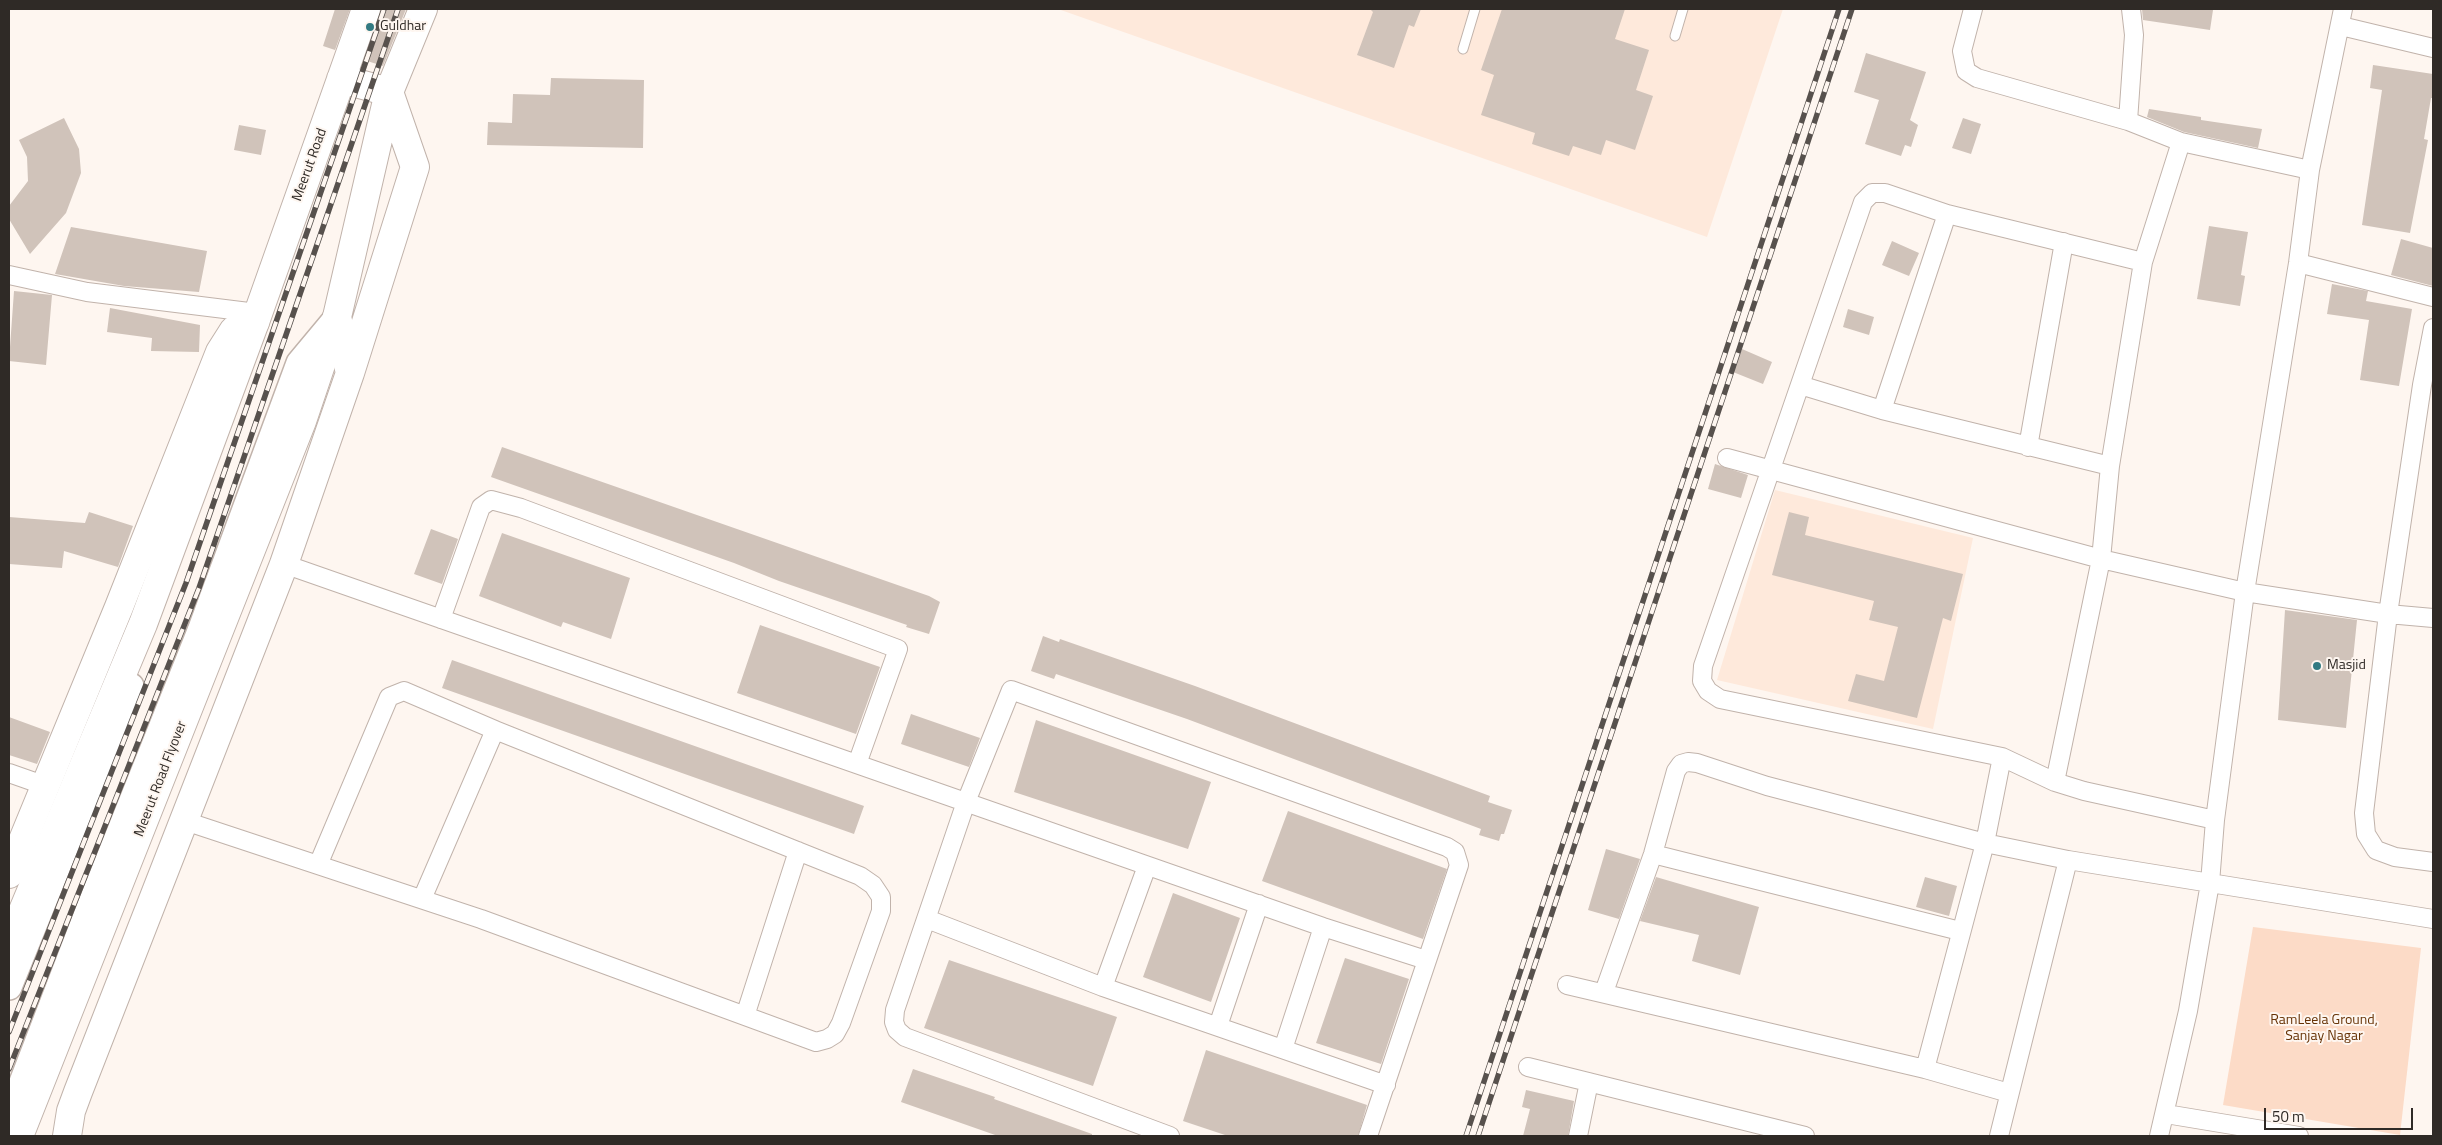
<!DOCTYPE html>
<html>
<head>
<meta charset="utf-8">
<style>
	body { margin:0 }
	#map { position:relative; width:2442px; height:1145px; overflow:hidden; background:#fef6f0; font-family:"Titillium Web",sans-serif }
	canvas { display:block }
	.frame { position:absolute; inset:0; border:10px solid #2f2a26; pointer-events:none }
	.scale { position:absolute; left:2264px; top:1108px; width:149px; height:22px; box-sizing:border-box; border:2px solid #2f2a26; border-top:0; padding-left:6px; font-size:15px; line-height:18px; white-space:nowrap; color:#2f2a26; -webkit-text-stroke:4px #fef6f0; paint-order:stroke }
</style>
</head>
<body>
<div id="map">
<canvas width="2442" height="1145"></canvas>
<div class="frame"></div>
<div class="scale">50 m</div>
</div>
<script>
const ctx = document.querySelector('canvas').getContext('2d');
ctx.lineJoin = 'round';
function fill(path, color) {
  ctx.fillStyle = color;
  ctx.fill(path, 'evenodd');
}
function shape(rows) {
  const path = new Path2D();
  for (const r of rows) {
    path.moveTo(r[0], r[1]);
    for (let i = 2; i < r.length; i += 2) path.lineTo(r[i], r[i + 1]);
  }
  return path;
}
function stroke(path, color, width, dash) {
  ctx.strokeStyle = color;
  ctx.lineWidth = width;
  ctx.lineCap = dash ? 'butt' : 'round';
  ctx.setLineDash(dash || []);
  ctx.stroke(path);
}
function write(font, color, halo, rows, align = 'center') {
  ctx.font = font + ' "Titillium Web",sans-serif';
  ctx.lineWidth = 4;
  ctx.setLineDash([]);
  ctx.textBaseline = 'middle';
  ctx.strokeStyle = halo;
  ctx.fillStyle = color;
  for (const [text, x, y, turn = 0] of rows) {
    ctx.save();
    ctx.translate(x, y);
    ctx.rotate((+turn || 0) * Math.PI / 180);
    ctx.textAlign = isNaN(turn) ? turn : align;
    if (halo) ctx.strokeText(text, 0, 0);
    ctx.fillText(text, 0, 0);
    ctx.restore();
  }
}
fill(shape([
	[1058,9,1783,9,1707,237],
	[1775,490,1973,538,1933,729,1717,680]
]), '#fee9db');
fill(shape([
	[2253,927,2421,948,2400,1135,2223,1105]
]), '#fcdbc7');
fill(shape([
	[335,9,350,9,335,50,323,46],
	[381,9,406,9,383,66,364,60],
	[1370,9,1421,9,1414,27,1409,25,1394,68,1357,55,1373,12],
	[1502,9,1625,9,1615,39,1649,50,1636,90,1653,96,1635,150,1606,140,1601,155,1573,146,1569,156,1532,144,1535,133,1481,115,1494,75,1481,70],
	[2142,9,2213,10,2210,30,2143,20],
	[1866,53,1926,72,1910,120,1918,125,1911,147,1905,145,1901,156,1865,144,1879,100,1854,92],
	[2373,65,2433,74,2433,98,2431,98,2424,139,2428,140,2410,233,2362,225,2382,90,2370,88],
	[551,78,644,80,643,148,487,145,488,122,512,123,513,94,550,95],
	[2149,109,2201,117,2201,120,2262,129,2258,148,2184,132,2147,117],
	[64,118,79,149,81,173,66,213,30,254,9,219,9,206,28,181,27,157,19,140],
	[1963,118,1981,124,1971,154,1952,148],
	[239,125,266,130,261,155,234,150],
	[2209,226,2248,232,2241,275,2245,276,2240,306,2197,299],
	[71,227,207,251,199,292,124,286,55,274],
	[2401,239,2433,248,2433,286,2391,275],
	[1892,241,1919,253,1909,276,1882,265],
	[2332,284,2368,291,2366,301,2412,309,2399,386,2360,380,2369,320,2327,314],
	[14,291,52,295,46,365,9,361],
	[110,308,200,325,199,352,151,351,152,338,107,332],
	[1848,309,1874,317,1869,335,1843,327],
	[1742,349,1772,362,1763,384,1733,372],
	[502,447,929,596,940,602,929,634,906,627,907,625,779,581,734,563,491,477],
	[1715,464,1748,475,1741,498,1708,489],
	[89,512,133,526,118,567,64,551,62,568,9,564,9,517,85,523],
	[1789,512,1809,517,1805,535,1963,574,1951,621,1943,618,1917,718,1848,701,1856,674,1884,681,1898,627,1869,620,1874,601,1772,575],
	[431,529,458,539,442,584,414,574],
	[502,533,630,578,611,639,563,622,561,627,479,596],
	[2285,610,2357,620,2346,728,2278,720],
	[760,625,880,667,856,734,737,693],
	[1043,636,1059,642,1060,639,1195,686,1490,796,1488,802,1512,810,1504,834,1501,834,1499,841,1479,835,1481,829,1187,719,1056,674,1054,679,1031,671],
	[452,660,864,806,854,834,442,688],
	[911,714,980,738,969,767,901,744],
	[9,717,50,732,37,764,9,755],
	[1036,720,1211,782,1188,849,1014,792],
	[1288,811,1447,869,1423,939,1262,881],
	[1606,849,1640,859,1619,919,1588,910],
	[1656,877,1759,907,1740,975,1692,961,1699,935,1640,921],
	[1925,877,1957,886,1949,916,1916,907],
	[1173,893,1240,918,1211,1002,1143,977],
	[1345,958,1409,979,1381,1064,1316,1043],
	[949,960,1117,1017,1093,1086,924,1028],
	[1206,1050,1367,1105,1358,1136,1228,1136,1183,1121],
	[913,1069,995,1097,994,1099,1092,1134,1092,1136,998,1136,901,1102],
	[1526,1090,1574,1101,1568,1136,1523,1136,1530,1109,1522,1107]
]), '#d0c3ba');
const lane = shape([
	[1675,36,1683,9],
	[1463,49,1475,9]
]);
const street = shape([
	[1973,9,1962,51,1966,71,1977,78,2128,121,2181,142,2310,170],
	[2341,26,2433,48],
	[2128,121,2134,35,2131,9],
	[2143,262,1947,214,1885,193,1872,193,1863,202,1703,666,1702,681,1708,691,1720,699,2002,757,2055,782,2084,791,2215,820],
	[2298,263,2433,297],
	[9,275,87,292,257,313],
	[2433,328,2422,385,2388,614,2364,813,2366,834,2376,850,2395,857,2433,862],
	[1800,385,1882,410,2110,466],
	[1882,410,1947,214],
	[2028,447,2064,242],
	[1727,458,2101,559,2245,592,2388,614,2433,618],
	[284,564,1323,927,1426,960],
	[441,619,481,507,491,500,521,508,898,649,857,764],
	[9,773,46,786],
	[2055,782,2101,559,2110,466,2143,262,2181,142],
	[185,821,481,919,816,1042,827,1039,835,1034,841,1023,881,911,881,897,873,885,860,876,495,730,404,691,389,697,318,865],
	[1653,854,1960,931],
	[422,899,495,730],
	[927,919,1103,987,1386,1085],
	[1567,985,1925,1069,2009,1093],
	[1103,987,1147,866],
	[1604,992,1653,854,1676,771,1681,764,1688,762,1697,763,1767,786,1985,843,2068,860,2433,919],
	[745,1016,798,851],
	[1218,1026,1259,904],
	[1283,1049,1323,927],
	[1528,1067,1805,1136],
	[1925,1069,1985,843,2002,757],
	[2166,1114,2299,1136],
	[1170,1136,905,1037,897,1030,894,1022,895,1010,966,802,1011,690,1447,847,1455,852,1459,865,1368,1136],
	[1578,1136,1589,1082],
	[1999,1136,2068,860],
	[2159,1136,2188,1011,2210,883,2215,820,2245,592,2298,263,2310,170,2343,9]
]);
const secondary = shape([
	[9,987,131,686],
	[9,1116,91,903,200,631,299,363,334,321]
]);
const primary = shape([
	[9,944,143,624,255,322],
	[19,1136,302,421,337,317]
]);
const highway = shape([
	[350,373,337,317,389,92,423,9],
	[9,874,119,607,220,352,234,330,255,322,366,9],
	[67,1136,71,1111,78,1092,284,564,350,373,415,167,389,92,341,79]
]);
stroke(lane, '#c1b3ab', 11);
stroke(street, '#c1b3ab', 20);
stroke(secondary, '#c1b3ab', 28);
stroke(primary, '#c1b3ab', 30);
stroke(highway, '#c1b3ab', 30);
stroke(lane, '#fff', 9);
stroke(street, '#fff', 18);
stroke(secondary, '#fff', 25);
stroke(primary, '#fff', 28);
stroke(highway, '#fff', 28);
const rail = shape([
	[9,1032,186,583,384,9],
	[9,1069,199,588,398,9],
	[1466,1136,1839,9],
	[1478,1136,1852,9]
]);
stroke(rail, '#57514d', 5.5);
stroke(rail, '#fef6f0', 4, [11]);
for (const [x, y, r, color] of [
	[370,27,5,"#327a82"],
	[2317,666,5,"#327a82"]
]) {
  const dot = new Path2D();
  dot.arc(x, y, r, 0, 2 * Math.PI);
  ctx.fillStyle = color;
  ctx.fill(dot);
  stroke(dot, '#fef6f0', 2);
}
write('14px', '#2f2a26', '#fef6f0', [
	["Guldhar",380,27],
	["Masjid",2327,666]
], 'left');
write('14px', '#2f2a26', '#fef6f0', [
	["Meerut Road",310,165,-70],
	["Meerut Road Flyover",161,779,-69]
]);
write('14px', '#673306', '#fef6f0', [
	["RamLeela Ground,",2324,1021],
	["Sanjay Nagar",2324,1037]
]);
</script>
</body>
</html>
